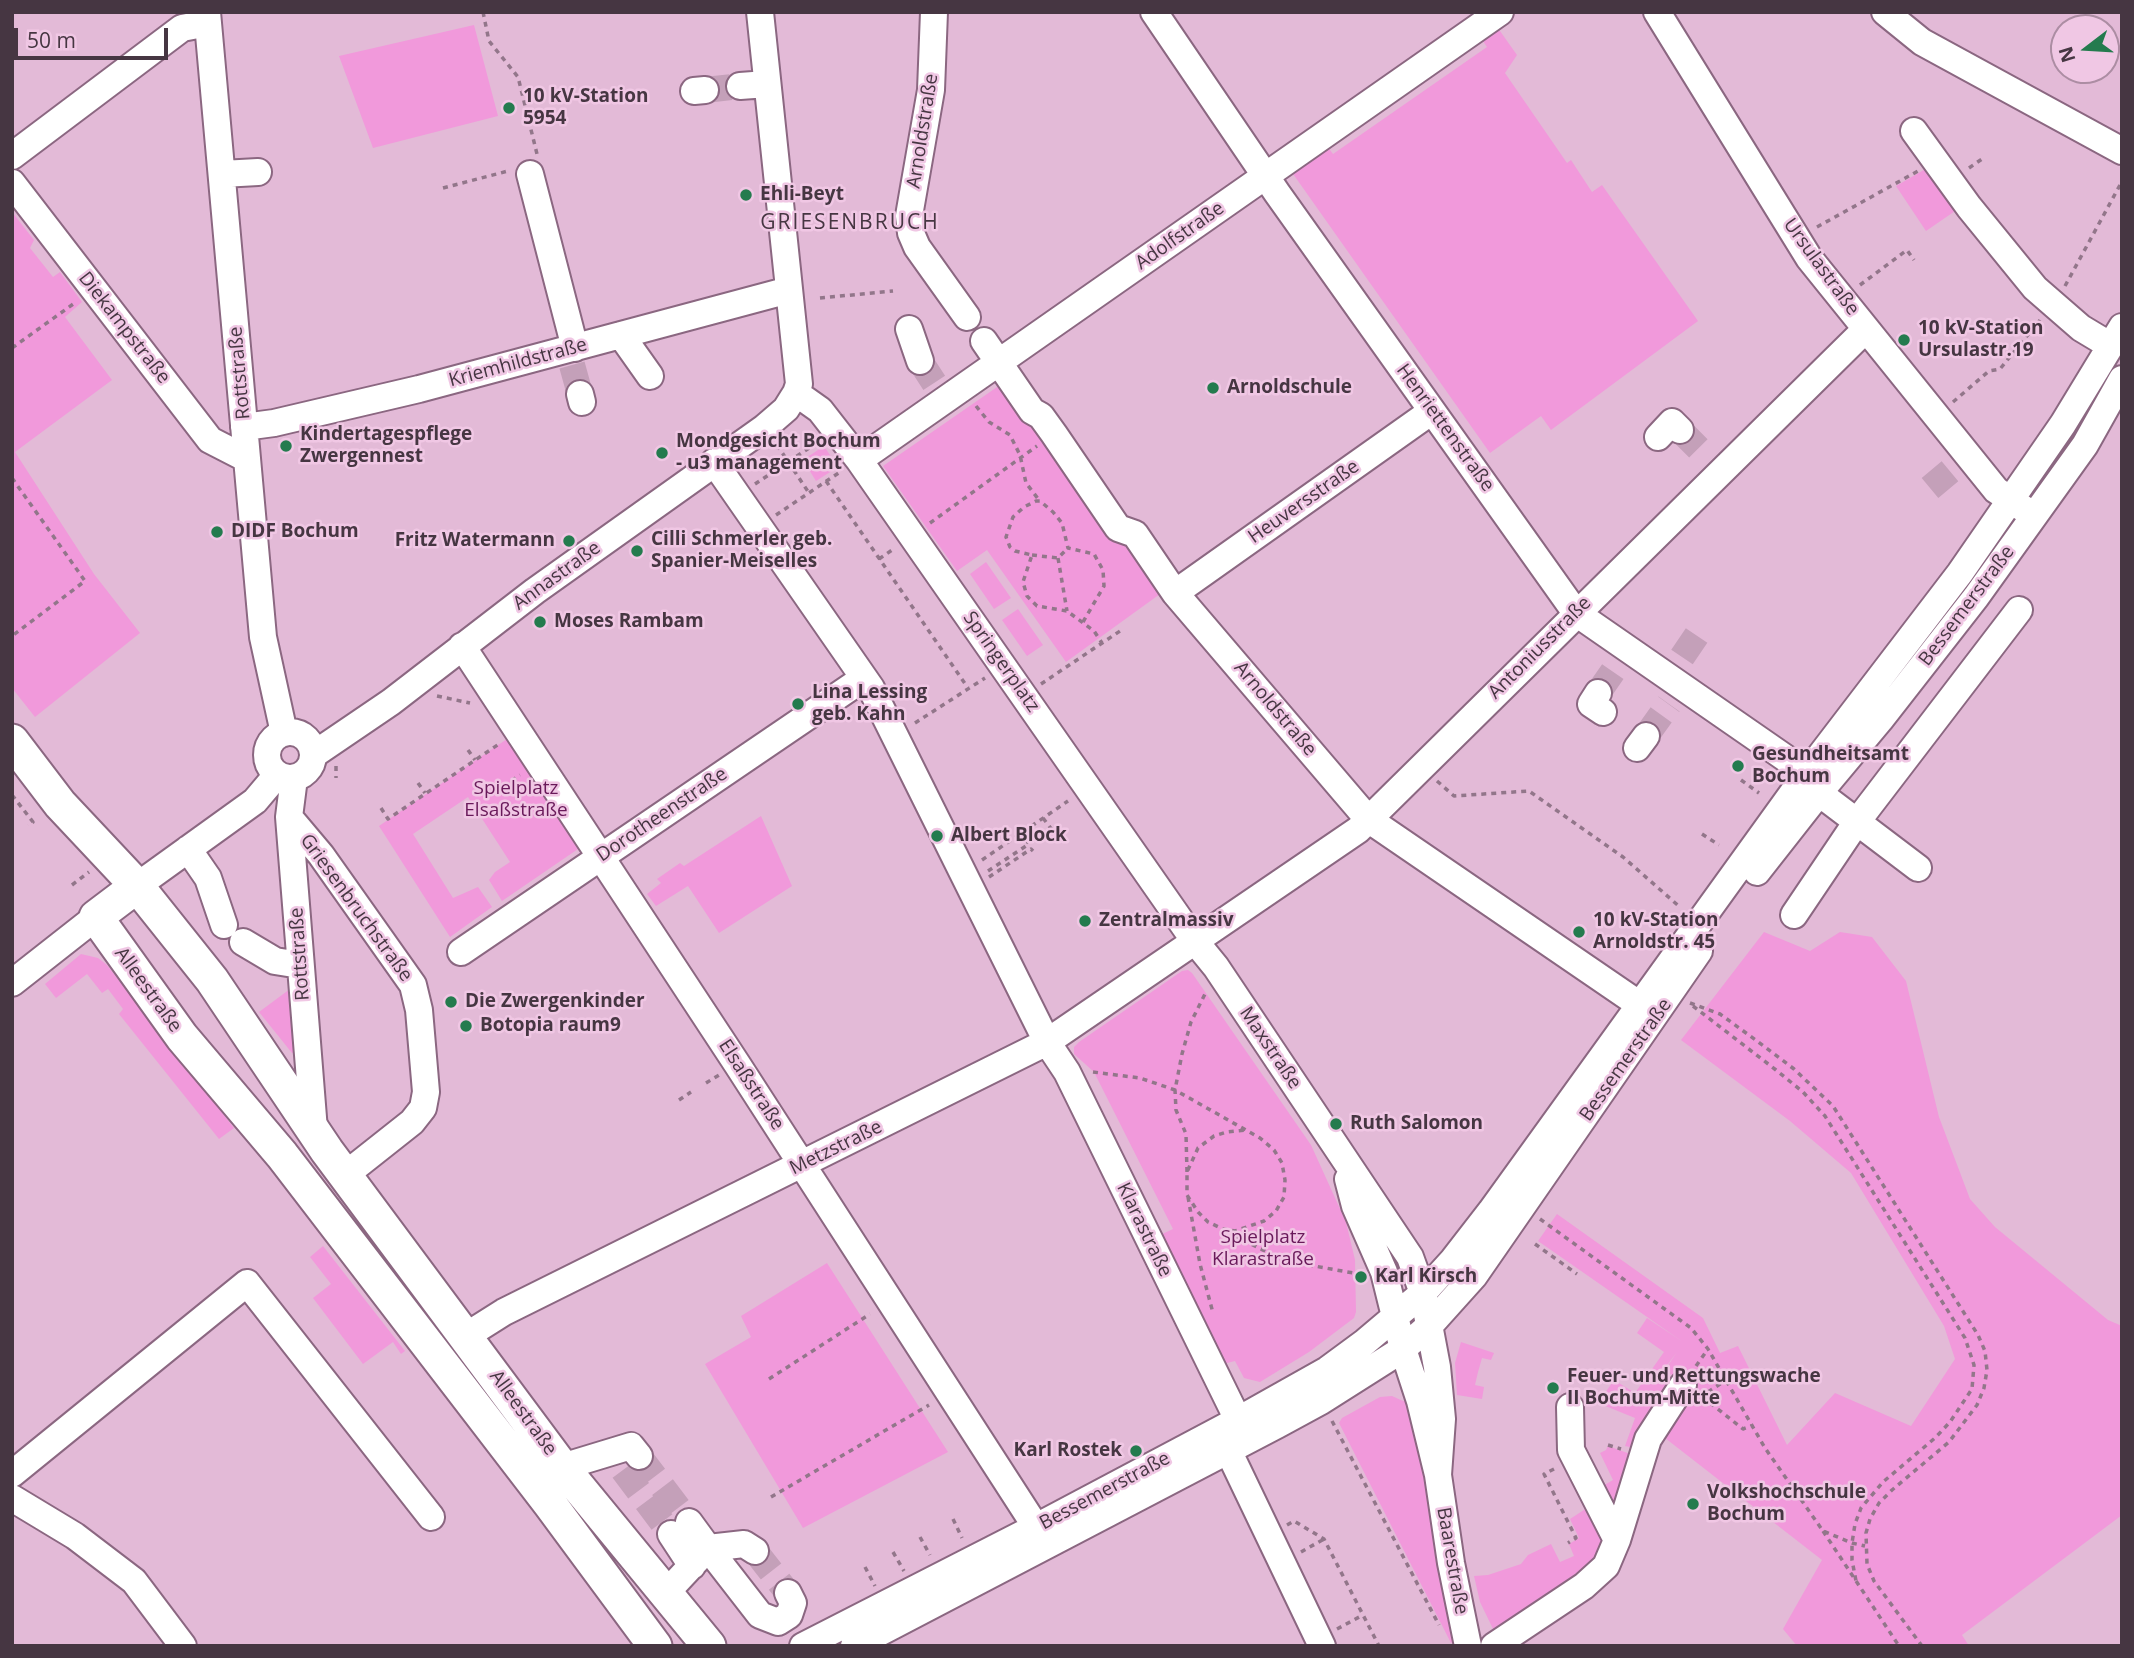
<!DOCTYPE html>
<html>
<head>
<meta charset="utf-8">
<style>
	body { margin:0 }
	#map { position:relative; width:2134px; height:1658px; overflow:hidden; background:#e3bad7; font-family:"Open Sans",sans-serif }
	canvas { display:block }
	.frame { position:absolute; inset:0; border:14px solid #463642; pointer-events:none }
	.north { position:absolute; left:2050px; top:14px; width:70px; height:70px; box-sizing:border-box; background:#f0c7e4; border:2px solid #ac8da3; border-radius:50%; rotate:253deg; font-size:19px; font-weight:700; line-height:28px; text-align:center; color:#463642 }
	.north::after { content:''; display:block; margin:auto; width:24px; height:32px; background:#247b4e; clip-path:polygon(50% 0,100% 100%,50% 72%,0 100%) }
	.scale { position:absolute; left:14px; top:28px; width:154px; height:32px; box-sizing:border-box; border:4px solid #463642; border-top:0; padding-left:9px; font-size:21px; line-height:24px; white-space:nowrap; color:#463642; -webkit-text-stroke:5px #f0c7e4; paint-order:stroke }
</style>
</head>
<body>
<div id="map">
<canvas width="2134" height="1658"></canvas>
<div class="frame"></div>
<div class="north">N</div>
<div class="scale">50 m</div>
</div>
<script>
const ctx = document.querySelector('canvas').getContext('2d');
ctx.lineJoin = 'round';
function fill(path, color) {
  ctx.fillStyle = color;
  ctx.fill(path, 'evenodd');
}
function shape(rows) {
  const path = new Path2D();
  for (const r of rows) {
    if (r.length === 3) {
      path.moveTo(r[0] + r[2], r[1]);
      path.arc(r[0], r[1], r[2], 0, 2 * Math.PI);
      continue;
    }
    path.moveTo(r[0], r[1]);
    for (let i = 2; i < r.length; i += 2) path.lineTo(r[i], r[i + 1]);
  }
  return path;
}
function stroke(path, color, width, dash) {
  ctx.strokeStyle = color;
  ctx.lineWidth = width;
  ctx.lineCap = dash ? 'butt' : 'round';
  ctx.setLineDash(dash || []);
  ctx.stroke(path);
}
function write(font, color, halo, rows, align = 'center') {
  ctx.font = font + ' "Open Sans",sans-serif';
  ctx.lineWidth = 5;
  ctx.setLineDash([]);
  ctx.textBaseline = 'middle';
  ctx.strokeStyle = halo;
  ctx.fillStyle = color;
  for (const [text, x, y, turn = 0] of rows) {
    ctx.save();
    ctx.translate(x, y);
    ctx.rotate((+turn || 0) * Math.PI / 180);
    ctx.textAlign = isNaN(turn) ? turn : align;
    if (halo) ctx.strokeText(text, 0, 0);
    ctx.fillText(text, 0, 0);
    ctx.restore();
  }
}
fill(shape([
	[474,25,498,116,373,148,339,56],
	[1489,29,1500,31,1517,55,1505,73,1567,163,1571,160,1592,192,1602,185,1698,321,1551,430,1541,416,1490,453,1291,171,1327,146,1333,154,1487,47,1479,35],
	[1929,167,1958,209,1926,231,1896,186],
	[12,212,34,240,30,248,53,277,60,272,82,302,65,317,112,380,15,452,94,574,140,633,35,717,12,688],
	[1000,385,1132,539,1160,594,1066,662,987,550,957,571,883,466],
	[824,446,838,467,816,481,803,460],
	[986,562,1011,598,994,609,970,574],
	[1018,609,1043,645,1027,656,1002,620],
	[507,739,578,849,502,901,489,880,495,872,510,862,468,797,413,834,453,898,478,887,492,907,450,937,379,826],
	[761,816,792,886,719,933,688,886,656,906,647,894,661,883,657,879,680,863,684,866],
	[1764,932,1810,951,1840,932,1872,937,1906,981,1939,1117,1970,1199,1995,1227,2108,1320,2122,1326,2122,1515,1962,1635,1969,1646,1797,1646,1783,1629,1822,1560,1665,1438,1695,1393,1665,1370,1677,1352,1663,1371,1676,1380,1635,1448,1625,1446,1635,1418,1598,1403,1614,1380,1635,1393,1664,1352,1637,1333,1647,1318,1683,1342,1538,1241,1557,1214,1703,1318,1720,1353,1738,1346,1787,1445,1835,1393,1911,1426,1955,1359,1944,1326,1851,1173,1790,1121,1681,1040],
	[81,954,98,958,107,965,234,1128,219,1139,119,1014,123,1009,108,989,102,993,87,974,56,998,45,984],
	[1188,970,1192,973,1311,1145,1346,1222,1355,1260,1356,1312,1354,1318,1309,1352,1260,1382,1244,1378,1235,1361,1223,1364,1158,1236,1173,1229,1094,1072,1074,1054,1074,1047,1079,1042,1182,971],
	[290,989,297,1053,292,1053,259,1012],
	[323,1246,405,1351,401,1354,393,1342,363,1364,313,1298,331,1284,310,1257],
	[827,1263,948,1452,803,1528,705,1364,751,1337,741,1316],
	[1461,1342,1494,1353,1491,1360,1482,1358,1478,1372,1475,1385,1484,1387,1482,1399,1457,1395,1455,1363],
	[1392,1396,1403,1401,1409,1397,1412,1403,1456,1640,1451,1643,1339,1423,1342,1418,1380,1397],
	[1608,1446,1633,1455,1613,1505,1601,1487,1613,1480,1600,1453,1606,1450],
	[1590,1506,1603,1532,1601,1552,1588,1569,1494,1631,1480,1602,1474,1576,1488,1575,1521,1564,1528,1555,1551,1544,1560,1562,1574,1556,1569,1544,1579,1538,1570,1519]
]), '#f199db');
stroke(shape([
	[705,90,740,86],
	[920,361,937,387],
	[572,365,580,394],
	[1680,430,1705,455],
	[1930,488,1954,468],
	[1682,657,1701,629],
	[1598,693,1616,667],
	[1646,736,1669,704],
	[639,1456,689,1522],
	[623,1470,671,1534],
	[755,1551,788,1593]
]), '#c4a0b9', 26, [26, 13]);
const minor = shape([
	[207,12,263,637,284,733],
	[934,12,931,90,909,216,911,233,917,247,967,317],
	[1154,12,1277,193,1576,613,1807,773,1819,793,1918,868],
	[1657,12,1809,258,1996,490,2027,511],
	[1885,12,1922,42,2122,151],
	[740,86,767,84],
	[694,91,705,90],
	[1914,131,1969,207,2035,288,2081,328,2111,346],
	[12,156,182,28,208,23],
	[222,174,258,172],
	[530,174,575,348],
	[12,183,210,440,247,459],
	[909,329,920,361],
	[621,335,650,376],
	[984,341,1032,411,1041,416,1054,434,1118,528,1135,534,1175,593,1368,819,1640,1005],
	[796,393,820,410,859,460,1194,940,1216,967,1410,1257,1423,1293,1437,1367,1442,1419,1438,1475],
	[580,394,582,402],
	[244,427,274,423,419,389,789,290],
	[1658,437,1672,422,1680,430],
	[859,460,1500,12],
	[714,462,871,688,1047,1042,1067,1072,1238,1420],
	[1175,593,1432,411],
	[462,646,737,1064,1036,1527],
	[1598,693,1591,704,1603,712],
	[290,755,23],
	[1637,748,1646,736],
	[313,755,391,702,535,591,764,428,786,409,796,393,799,384,760,12],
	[294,778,289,817,314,1130],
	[289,817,321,855,413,985,419,1010,426,1092,423,1108,412,1122,345,1175],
	[188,849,208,878,224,925],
	[1757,872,1819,793,1880,720,1976,597,2085,445,2122,379],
	[137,886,255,801,277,775],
	[1794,915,1856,823,2019,610],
	[243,942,275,961,300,965],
	[461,952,864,678],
	[12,983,96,917],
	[1348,1179,1355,1206,1384,1272,1403,1349,1420,1401,1438,1475,1451,1563,1468,1646],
	[466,1336,504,1312,1047,1042,1358,830,1866,329],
	[1228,1450,1322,1646],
	[562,1467,631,1446,639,1456],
	[12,1474,247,1283,431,1517],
	[12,1498,75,1536,134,1581,183,1646],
	[671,1534,692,1566],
	[1617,1540,1648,1439,1683,1385],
	[755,1551,744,1544,708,1548,760,1615,778,1622,789,1615,793,1603,788,1593],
	[666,1593,708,1548,689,1522],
	[803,1646,1036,1527,1238,1420,1327,1370,1365,1342,1423,1293,1453,1260,1491,1211,1807,773,1960,573,2063,424,2122,327],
	[854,1646,1277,1425,1321,1401,1403,1349,1430,1325,1474,1276,1699,951],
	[1494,1646,1584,1586,1606,1566,1617,1540,1571,1450,1570,1407]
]);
const major = shape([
	[12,741,60,804,137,886,212,980,327,1151,562,1467,709,1646],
	[137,886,96,917,182,1037,282,1155,550,1504,655,1646]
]);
stroke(minor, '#8b6781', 30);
stroke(major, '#8b6781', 37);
stroke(shape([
	[483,12,489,41,518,77,537,154],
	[1969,168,1982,159],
	[443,188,508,171],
	[1817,227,1918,171],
	[1860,285,1907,250,1914,260],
	[2065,286,2120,185,2122,186],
	[820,298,893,291],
	[12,348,76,302],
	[1953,402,1989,371,2000,369,2040,320],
	[976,406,989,422,1010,435,1020,455,1026,483,1039,500],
	[777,445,809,493],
	[12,478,85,581,12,636],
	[826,481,968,688],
	[755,484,818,442],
	[776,515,840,472],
	[930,523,1037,446],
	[1032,555,1058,558,1068,548],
	[1058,558,1067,611],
	[879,559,895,548],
	[1083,622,1104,586,1103,570,1094,554,1068,548,1062,523,1053,512,1040,501,1036,501,1024,507,1013,517,1006,537,1010,547,1015,551,1032,555,1023,582,1027,596,1037,606,1067,611,1094,631,1102,643],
	[1041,684,1123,629],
	[437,696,470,703],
	[915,723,985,678],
	[468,750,475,760],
	[336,766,336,778],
	[1741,780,1759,793],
	[1437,781,1454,796,1529,791,1623,857,1681,908],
	[418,783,425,793],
	[516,789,511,781,520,775],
	[12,795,33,822,28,825],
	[381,808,388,819,499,744],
	[1043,818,1056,835],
	[1702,834,1719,845],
	[982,860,1068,801],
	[988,871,1029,844,1021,833],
	[989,877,1031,849,1033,851],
	[72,885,89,872],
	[1690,1003,1720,1014,1757,1041,1794,1069,1833,1106,1978,1335,1985,1351,1987,1370,1984,1388,1977,1405,1949,1442,1892,1490,1879,1503,1870,1519,1866,1533,1867,1564,1874,1581,1922,1646],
	[1693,1006,1776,1070,1803,1092,1825,1116,1965,1338,1974,1365,1972,1389,1950,1422,1935,1438,1883,1482,1861,1508,1855,1524,1852,1543,1852,1560,1856,1581],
	[1093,1072,1140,1078,1175,1090,1182,1054,1191,1022,1206,992],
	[706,1083,719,1075],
	[679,1100,691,1092],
	[1187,1172,1186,1134,1176,1110,1175,1090,1260,1138,1274,1150,1282,1163,1285,1180,1284,1197,1276,1211,1264,1221,1235,1231,1223,1229,1208,1222,1198,1212,1187,1195,1187,1172,1198,1148,1214,1136,1227,1132,1245,1130],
	[1188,1197,1200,1264,1213,1313],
	[1540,1219,1691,1328,1708,1349,1765,1448,1823,1531,1852,1543,1865,1546],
	[1225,1231,1273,1255,1303,1264,1359,1274],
	[1535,1244,1577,1274],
	[1696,1366,1708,1349],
	[769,1379,870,1314],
	[1708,1392,1726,1380],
	[1705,1396,1704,1398,1743,1429,1751,1426],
	[1332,1421,1439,1625],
	[1608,1445,1621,1449],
	[1554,1469,1544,1474,1576,1538,1568,1543],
	[771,1497,929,1405],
	[953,1519,962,1538],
	[1287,1525,1294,1521,1324,1539,1379,1646],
	[1823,1531,1899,1646],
	[920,1537,930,1555],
	[893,1552,904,1571],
	[1301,1552,1324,1539],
	[865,1567,875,1586],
	[1337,1629,1363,1615]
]), '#92768a', 3.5, [5, 5]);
stroke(minor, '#fff', 26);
stroke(major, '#fff', 33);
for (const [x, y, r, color] of [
	[509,108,7,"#247b4e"],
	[746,195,7,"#247b4e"],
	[1904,340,7,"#247b4e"],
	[1213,388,7,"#247b4e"],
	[286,446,7,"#247b4e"],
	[662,453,7,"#247b4e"],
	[217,532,7,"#247b4e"],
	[569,541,7,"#247b4e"],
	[637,551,7,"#247b4e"],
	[540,622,7,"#247b4e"],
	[798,704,7,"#247b4e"],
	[1738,766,7,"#247b4e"],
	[937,836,7,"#247b4e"],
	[1085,921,7,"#247b4e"],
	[1579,932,7,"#247b4e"],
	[451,1002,7,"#247b4e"],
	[466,1026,7,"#247b4e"],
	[1336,1124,7,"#247b4e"],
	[1361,1277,7,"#247b4e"],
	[1553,1388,7,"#247b4e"],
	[1136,1451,7,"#247b4e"],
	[1693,1504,7,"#247b4e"]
]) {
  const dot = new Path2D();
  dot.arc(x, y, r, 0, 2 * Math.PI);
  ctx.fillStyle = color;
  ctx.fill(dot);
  stroke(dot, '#f0c7e4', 2.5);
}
write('bold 19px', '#463642', '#f0c7e4', [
	["10 kV-Station",523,97],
	["5954",523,119],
	["Ehli-Beyt",760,195],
	["10 kV-Station",1918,329],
	["Ursulastr.19",1918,351],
	["Arnoldschule",1227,388],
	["Kindertagespflege",300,435],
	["Zwergennest",300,457],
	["Mondgesicht Bochum",676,442],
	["- u3 management",676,464],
	["DIDF Bochum",231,532],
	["Cilli Schmerler geb.",651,540],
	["Spanier-Meiselles",651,562],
	["Fritz Watermann",555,541,"right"],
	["Moses Rambam",554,622],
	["Lina Lessing",812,693],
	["geb. Kahn",812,715],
	["Gesundheitsamt",1752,755],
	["Bochum",1752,777],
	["Albert Block",951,836],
	["Zentralmassiv",1099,921],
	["10 kV-Station",1593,921],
	["Arnoldstr. 45",1593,943],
	["Die Zwergenkinder",465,1002],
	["Botopia raum9",480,1026],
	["Ruth Salomon",1350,1124],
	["Karl Kirsch",1375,1277],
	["Feuer- und Rettungswache",1567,1377],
	["II Bochum-Mitte",1567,1399],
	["Karl Rostek",1122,1451,"right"],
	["Volkshochschule",1707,1493],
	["Bochum",1707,1515]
], 'left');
write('19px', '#463642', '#f0c7e4', [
	["Arnoldstraße",923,131,-81],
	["Adolfstraße",1180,236,-35],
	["Ursulastraße",1821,267,54],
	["Diekampstraße",124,328,52],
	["Kriemhildstraße",518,363,-15],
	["Rottstraße",240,373,-95],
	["Henriettenstraße",1445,428,54],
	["Heuversstraße",1304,502,-35],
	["Annastraße",557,576,-36],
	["Bessemerstraße",1967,606,-53],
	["Antoniusstraße",1540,648,-45],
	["Springerplatz",1001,662,55],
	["Arnoldstraße",1275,709,50],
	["Dorotheenstraße",662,815,-34],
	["Griesenbruchstraße",356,908,54],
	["Rottstraße",300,954,-94],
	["Alleestraße",148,990,54],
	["Maxstraße",1270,1048,56],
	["Bessemerstraße",1626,1060,-55],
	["Elsaßstraße",751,1085,57],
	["Metzstraße",836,1148,-26],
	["Klarastraße",1144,1230,64],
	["Alleestraße",523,1413,54],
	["Bessemerstraße",1105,1491,-28],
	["Baarestraße",1452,1561,80]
]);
write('19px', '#69195a', '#f0c7e4', [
	["Spielplatz",516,789],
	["Elsaßstraße",516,811],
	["Spielplatz",1263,1238],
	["Klarastraße",1263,1260]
]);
ctx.letterSpacing = '2px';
write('21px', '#463642', '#f0c7e4', [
	["GRIESENBRUCH",850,223]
]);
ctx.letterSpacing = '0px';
</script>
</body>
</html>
